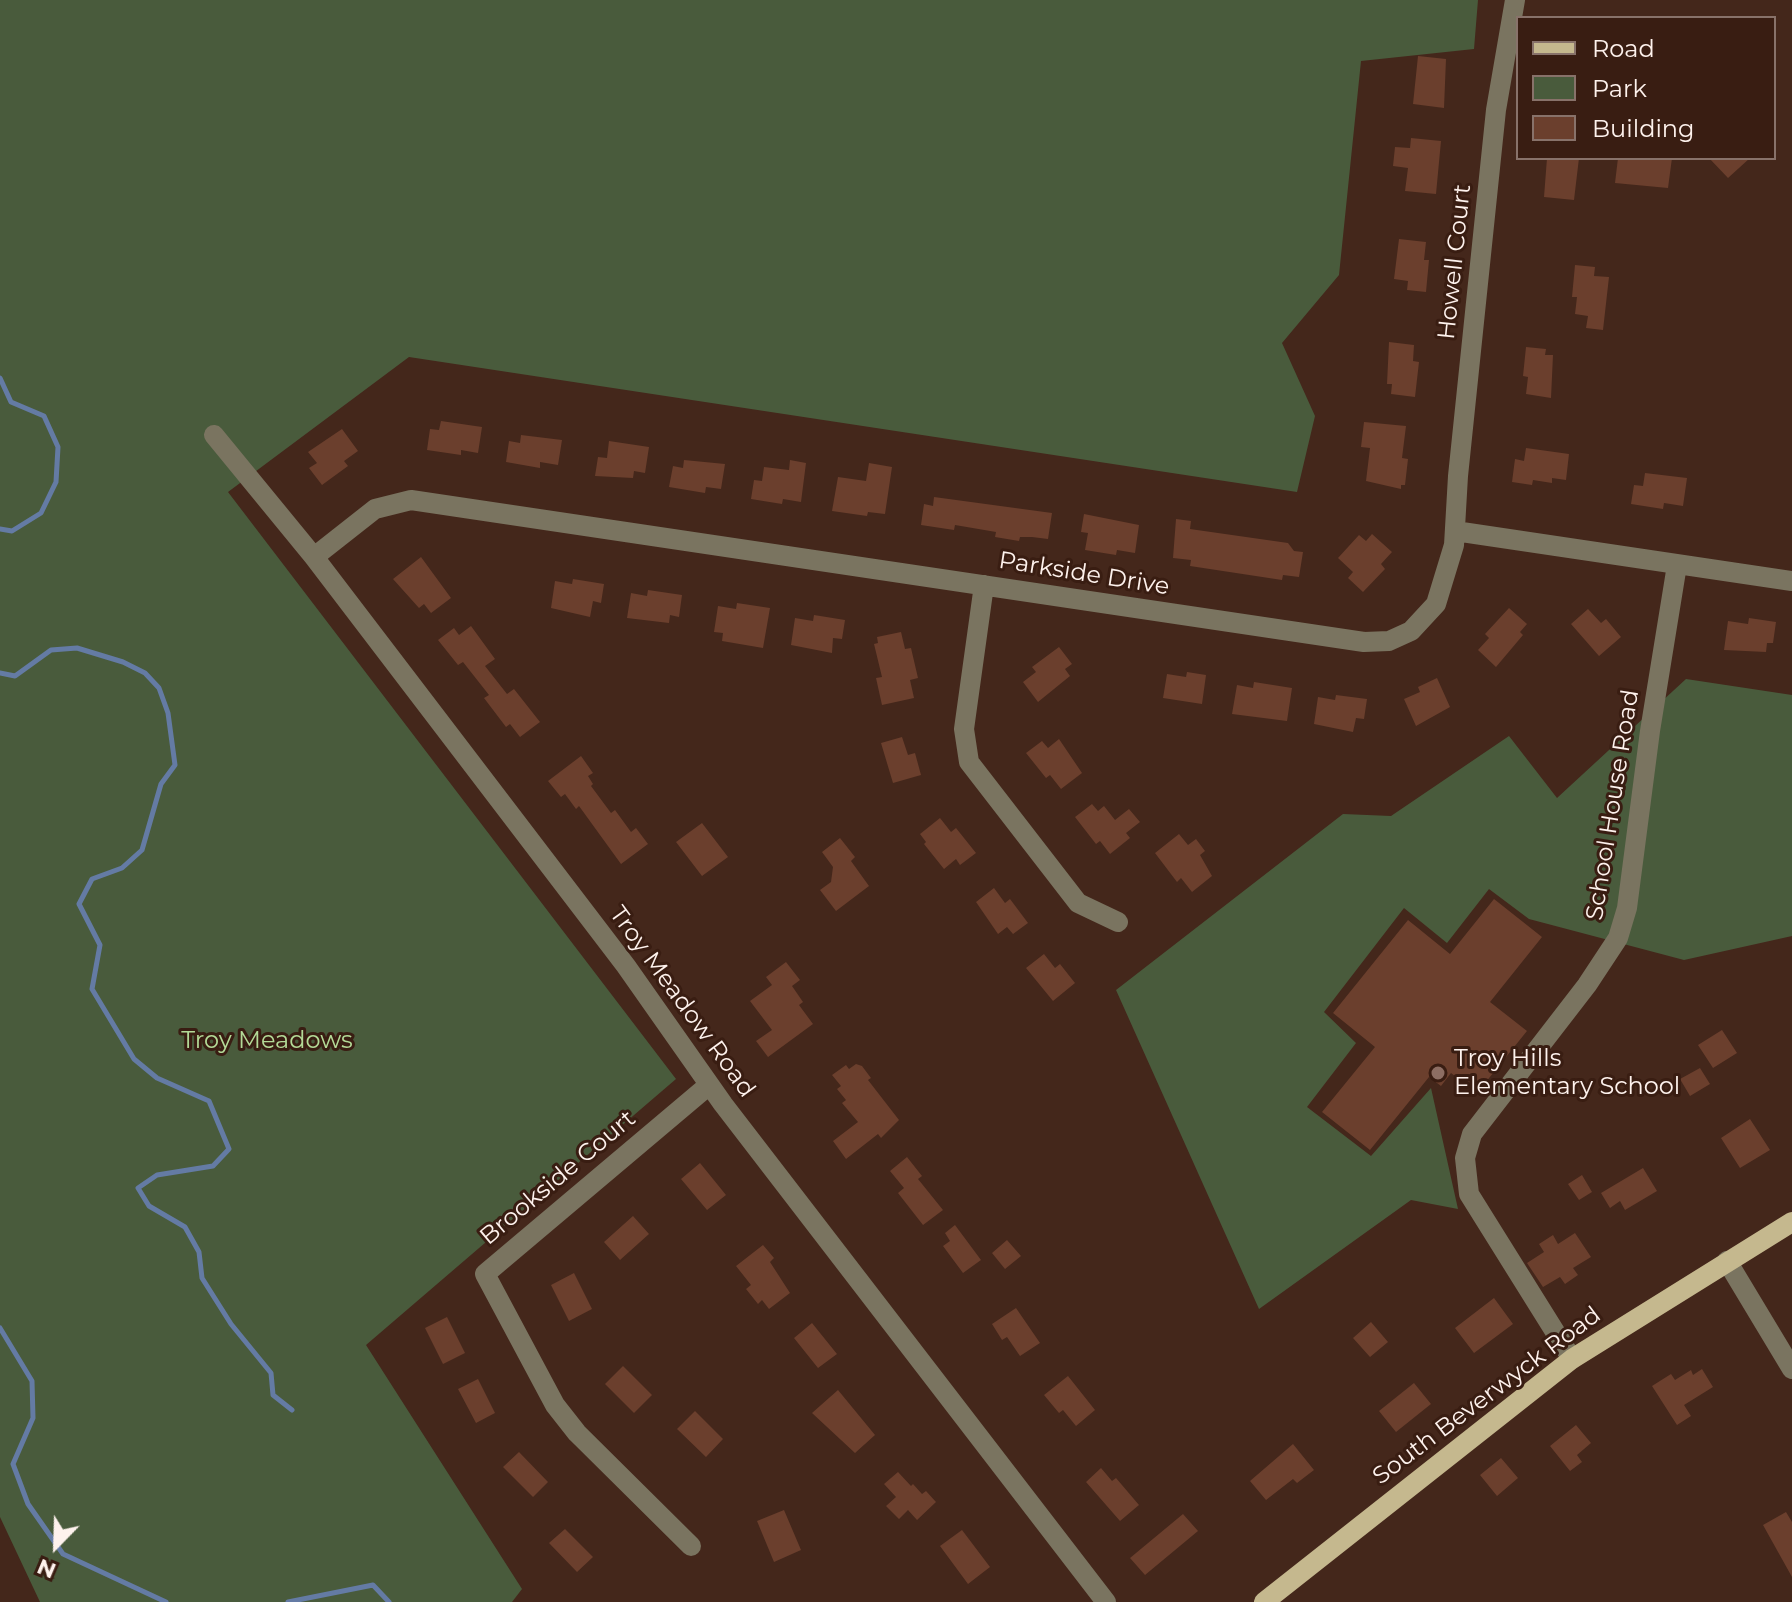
<!DOCTYPE html>
<html>
<head>
<meta charset="utf-8">
<style>
	body { margin:0 }
	#map { position:relative; width:1792px; height:1602px; overflow:hidden; background:#44271b; font-family:Montserrat,sans-serif }
	canvas { display:block }
	.legend { position:absolute; left:1516px; top:16px; width:260px; height:144px; box-sizing:border-box; background:#391d12; border:2px solid #88726a; margin:0; padding:10px 14px; list-style:none; font-size:24px; color:#fef2ed }
	.legend li { display:flex; align-items:center; gap:16px; height:40px }
	.legend b { width:40px; border:2px solid #88726a }
	.north { position:absolute; left:16px; top:1506px; width:80px; height:80px; -webkit-text-stroke:6px #391d12; paint-order:stroke; rotate:203deg; font-size:22px; font-weight:700; line-height:32px; text-align:center; color:#fef2ed }
	.north::after { content:''; display:block; margin:auto; width:28px; height:36px; background:#fef2ed; clip-path:polygon(50% 0,100% 100%,50% 72%,0 100%) }
</style>
</head>
<body>
<div id="map">
<canvas width="1792" height="1602"></canvas>
<ul class="legend">
<li><b style="height:10px;background:#c5b88e"></b>Road</li>
<li><b style="height:22px;background:#495b3c"></b>Park</li>
<li><b style="height:22px;background:#6b3f2d"></b>Building</li>
</ul>
<div class="north">N</div>
</div>
<script>
const ctx = document.querySelector('canvas').getContext('2d');
ctx.lineJoin = 'round';
function fill(path, color) {
  ctx.fillStyle = color;
  ctx.fill(path, 'evenodd');
}
function shape(rows) {
  const path = new Path2D();
  for (const r of rows) {
    path.moveTo(r[0], r[1]);
    for (let i = 2; i < r.length; i += 2) path.lineTo(r[i], r[i + 1]);
  }
  return path;
}
function stroke(path, color, width, dash) {
  ctx.strokeStyle = color;
  ctx.lineWidth = width;
  ctx.lineCap = dash ? 'butt' : 'round';
  ctx.setLineDash(dash || []);
  ctx.stroke(path);
}
function write(font, color, halo, rows, align = 'center') {
  ctx.font = font + ' Montserrat,sans-serif';
  ctx.lineWidth = 6;
  ctx.setLineDash([]);
  ctx.textBaseline = 'middle';
  ctx.strokeStyle = halo;
  ctx.fillStyle = color;
  for (const [text, x, y, turn = 0] of rows) {
    ctx.save();
    ctx.translate(x, y);
    ctx.rotate((+turn || 0) * Math.PI / 180);
    ctx.textAlign = isNaN(turn) ? turn : align;
    if (halo) ctx.strokeText(text, 0, 0);
    ctx.fillText(text, 0, 0);
    ctx.restore();
  }
}
fill(shape([
	[0,0,1478,0,1474,49,1361,61,1339,275,1282,343,1315,416,1297,492,409,357,228,492,676,1079,366,1345,522,1589,512,1602,40,1602,0,1517],
	[1686,679,1792,695,1792,936,1684,960,1529,919,1489,889,1447,943,1404,908,1324,1012,1356,1043,1307,1107,1371,1156,1431,1088,1458,1209,1411,1200,1259,1309,1116,990,1343,814,1391,816,1509,736,1557,798]
]), '#495b3c');
stroke(shape([
	[0,378,11,402,44,416,58,447,56,482,41,513,12,531,0,529],
	[0,673,15,676,51,650,77,648,123,662,145,673,159,688,168,713,175,765,161,784,142,850,122,868,92,879,79,904,100,945,92,989,134,1059,157,1078,209,1101,229,1149,213,1166,157,1175,138,1188,149,1206,185,1227,199,1252,202,1278,231,1324,271,1373,273,1395,292,1410],
	[0,1328,32,1381,33,1418,13,1464,28,1504,63,1554,166,1602],
	[288,1602,373,1585,389,1602]
]), '#647ba4', 5);
fill(shape([
	[1418,56,1446,59,1444,108,1413,104],
	[1411,138,1441,141,1436,194,1405,191,1408,168,1393,166,1395,147,1410,148],
	[1547,158,1579,158,1574,200,1544,197],
	[1618,158,1672,158,1668,188,1615,183],
	[1709,158,1750,158,1728,178],
	[1399,239,1426,242,1424,260,1429,260,1426,292,1407,290,1408,281,1394,279],
	[1575,265,1595,267,1594,276,1609,277,1603,330,1586,328,1588,316,1575,314,1577,297,1572,297],
	[1389,342,1414,345,1413,361,1419,362,1415,397,1391,394,1392,384,1387,384],
	[1526,347,1546,349,1545,355,1553,355,1551,398,1526,394,1528,377,1523,376],
	[441,421,482,427,478,453,461,450,461,455,427,450,430,429,439,430],
	[1364,422,1406,426,1402,458,1408,459,1405,485,1401,485,1401,489,1366,481,1370,448,1361,447],
	[342,429,358,451,344,461,348,466,322,485,309,468,317,463,308,452],
	[521,435,562,440,558,465,540,462,540,468,506,462,509,441,520,443],
	[609,441,649,447,645,473,634,471,633,478,595,476,598,457,607,458],
	[1526,448,1569,454,1566,480,1552,478,1552,483,1533,480,1532,485,1512,482,1515,459,1524,461],
	[684,460,725,464,721,489,706,487,705,493,669,487,673,466,683,468],
	[790,460,806,463,801,502,783,499,782,504,751,499,754,480,762,481,764,467,789,470],
	[869,463,892,467,885,514,868,512,867,516,832,511,838,477,866,481],
	[1645,473,1687,478,1683,506,1664,503,1663,509,1631,504,1634,485,1643,486],
	[934,497,1052,513,1048,539,1032,537,1020,537,1019,541,995,537,996,532,955,525,954,530,921,525,924,504,933,506],
	[1084,514,1139,525,1135,553,1117,550,1116,555,1085,550,1088,533,1081,532],
	[1176,519,1191,521,1190,529,1288,543,1294,551,1303,552,1299,577,1283,575,1282,580,1190,566,1191,560,1173,558],
	[1372,534,1392,552,1381,564,1385,569,1363,592,1348,578,1353,572,1338,558,1359,535,1366,541],
	[421,557,451,598,431,613,424,604,419,608,393,579],
	[573,579,604,584,601,603,593,601,590,617,551,608,555,581,572,584],
	[648,590,682,595,679,617,670,615,669,623,627,618,631,593,647,596],
	[737,603,770,608,763,648,722,641,723,633,714,632,718,606,736,609],
	[1509,608,1527,624,1520,632,1523,635,1496,667,1478,650,1489,638,1485,634],
	[1588,609,1601,623,1606,619,1621,637,1599,656,1571,624],
	[814,615,845,620,842,639,833,638,832,653,791,645,795,618,813,621],
	[1749,618,1776,622,1773,643,1767,643,1766,652,1724,650,1728,621,1748,624],
	[471,626,495,659,485,666,507,694,514,689,540,722,520,737,510,724,506,727,484,698,489,695,463,662,458,665,438,640,454,628,459,635],
	[901,632,905,649,911,648,918,678,910,680,914,698,882,705,876,678,882,677,874,644,878,643,877,637],
	[1059,647,1072,664,1065,669,1070,676,1038,702,1023,682,1036,672,1032,667],
	[1187,672,1206,675,1202,704,1163,698,1167,674,1186,677],
	[1437,678,1450,707,1416,726,1404,699,1420,692,1418,687],
	[1254,682,1292,688,1287,721,1232,714,1237,685,1253,688],
	[1336,695,1367,699,1364,719,1356,718,1353,732,1314,724,1318,697,1335,700],
	[902,737,908,755,915,753,921,775,893,783,881,743],
	[1059,739,1082,773,1061,789,1050,775,1046,778,1026,753,1042,741,1048,748],
	[581,756,593,773,588,776,593,784,591,786,611,813,615,810,631,832,636,828,648,844,621,864,579,806,576,809,565,794,561,797,548,781],
	[1092,804,1098,811,1104,806,1115,820,1129,809,1140,822,1126,833,1130,838,1110,854,1100,841,1096,844,1075,817],
	[940,818,951,832,956,828,976,853,960,865,956,859,944,869,924,844,926,842,920,834],
	[702,823,728,857,702,876,676,842],
	[1179,834,1188,845,1196,839,1205,851,1200,855,1212,876,1192,892,1181,878,1177,882,1155,853],
	[840,838,855,857,851,861,869,886,836,911,820,890,831,882,833,867,822,852],
	[994,888,1005,903,1010,899,1028,923,1013,934,1007,927,998,934,976,902],
	[1494,899,1542,937,1490,1002,1527,1031,1477,1093,1451,1073,1441,1086,1429,1077,1370,1150,1322,1112,1375,1047,1333,1013,1408,920,1450,954],
	[1044,954,1055,968,1060,964,1075,983,1053,1001,1026,968],
	[786,962,800,980,792,986,803,1002,799,1005,813,1024,768,1057,756,1041,772,1030,750,1001,772,985,766,977],
	[1722,1030,1737,1053,1713,1068,1698,1045],
	[856,1064,862,1066,871,1078,868,1080,899,1120,881,1138,878,1134,846,1159,833,1141,858,1122,842,1103,846,1100,837,1089,841,1086,832,1075,846,1065,849,1069],
	[1700,1068,1710,1084,1690,1096,1680,1079],
	[1750,1119,1770,1150,1740,1168,1721,1138],
	[907,1157,922,1176,918,1179,943,1210,923,1225,898,1193,904,1188,890,1171],
	[700,1163,726,1195,707,1210,681,1179],
	[1643,1168,1657,1191,1625,1210,1620,1201,1610,1208,1601,1193],
	[1582,1175,1592,1192,1579,1200,1568,1184],
	[633,1216,649,1234,620,1260,604,1242],
	[955,1225,981,1260,963,1273,943,1246,950,1241,945,1233],
	[1575,1233,1591,1257,1573,1268,1578,1275,1565,1284,1560,1277,1543,1287,1527,1263,1544,1252,1539,1244,1553,1235,1558,1244],
	[1007,1240,1021,1256,1005,1269,992,1253],
	[763,1245,774,1258,770,1262,790,1293,769,1309,762,1300,758,1304,746,1289,751,1285,736,1266],
	[574,1273,592,1309,569,1321,551,1285],
	[1494,1298,1513,1324,1474,1353,1455,1328],
	[1016,1308,1040,1343,1020,1356,1007,1337,1002,1340,992,1324],
	[447,1317,465,1353,443,1364,425,1328],
	[1371,1322,1388,1342,1370,1357,1353,1338],
	[812,1323,837,1354,818,1368,794,1338],
	[623,1366,652,1395,634,1413,605,1384],
	[1702,1369,1713,1387,1684,1405,1691,1416,1677,1425,1652,1386,1671,1374,1675,1380,1691,1370,1693,1375],
	[1068,1376,1095,1410,1076,1426,1063,1410,1059,1413,1044,1395],
	[478,1379,495,1413,476,1423,458,1389],
	[1414,1383,1431,1404,1396,1432,1379,1411],
	[838,1390,875,1435,855,1453,812,1413],
	[695,1411,723,1439,706,1457,677,1429],
	[1576,1425,1591,1443,1577,1455,1582,1462,1570,1471,1550,1446],
	[1293,1444,1314,1470,1297,1483,1293,1479,1266,1500,1250,1481],
	[519,1452,548,1482,533,1497,503,1467],
	[1501,1458,1518,1478,1497,1496,1480,1475],
	[1101,1468,1112,1481,1116,1478,1139,1505,1120,1521,1086,1482],
	[898,1472,911,1486,913,1484,922,1494,926,1491,936,1502,917,1520,908,1510,899,1519,886,1506,896,1497,884,1484],
	[784,1510,801,1550,774,1562,757,1521],
	[1786,1512,1792,1522,1792,1577,1763,1525],
	[1183,1514,1198,1531,1145,1575,1130,1558],
	[565,1529,593,1557,577,1572,549,1543],
	[962,1530,990,1567,968,1584,940,1546]
]), '#6b3f2d');
stroke(shape([
	[214,435,314,557,626,966,723,1104,1106,1602],
	[1455,531,1792,581],
	[314,557,375,509,411,500,1364,642,1389,641,1411,631,1436,604,1454,545,1458,476,1496,110,1515,0],
	[984,585,964,729,969,762,1078,903,1118,922],
	[1727,1261,1792,1369],
	[1572,1359,1469,1194,1465,1158,1472,1134,1587,985,1618,938,1627,908,1650,731,1677,565],
	[691,1546,577,1433,555,1405,485,1274,709,1085]
]), '#7a7460', 20);
stroke(shape([
	[1264,1602,1572,1359,1792,1222]
]), '#c5b88e', 20);
for (const [x, y, r, color] of [
	[1438,1073,8,"#8d6e63"]
]) {
  const dot = new Path2D();
  dot.arc(x, y, r, 0, 2 * Math.PI);
  ctx.fillStyle = color;
  ctx.fill(dot);
  stroke(dot, '#391d12', 3);
}
write('24px', '#fef2ed', '#391d12', [
	["Howell Court",1455,262,-84],
	["Parkside Drive",1084,574,9],
	["School House Road",1613,805,-81],
	["Troy Meadow Road",682,1002,54],
	["Brookside Court",558,1178,-40],
	["South Beverwyck Road",1487,1396,-37]
]);
write('24px', '#b3da97', '#391d12', [
	["Troy Meadows",267,1041]
]);
write('24px', '#fef2ed', '#391d12', [
	["Troy Hills",1454,1059],
	["Elementary School",1454,1087]
], 'left');
</script>
</body>
</html>
